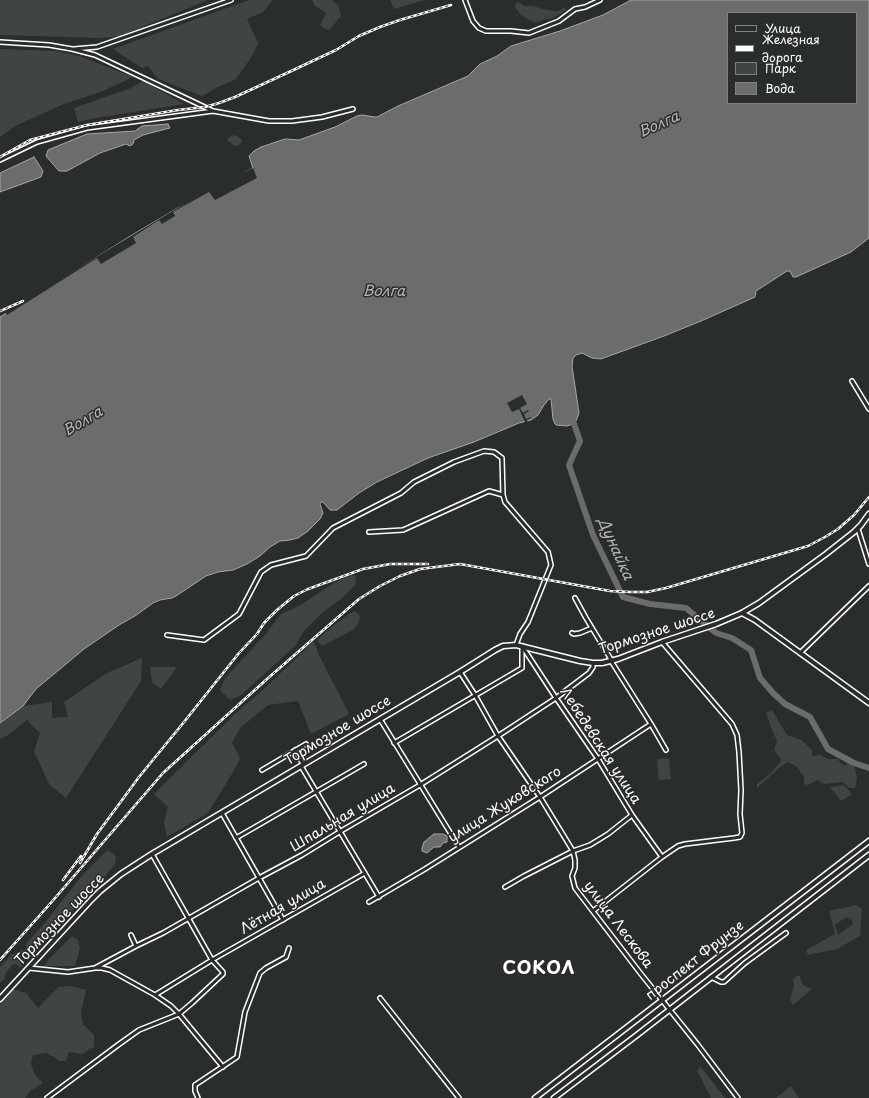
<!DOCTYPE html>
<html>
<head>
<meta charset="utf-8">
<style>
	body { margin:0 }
	#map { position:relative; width:869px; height:1098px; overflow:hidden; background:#2a2d2e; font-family:"Playpen Sans",sans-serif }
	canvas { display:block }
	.legend { position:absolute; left:727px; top:12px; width:130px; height:92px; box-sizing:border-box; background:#2a2d2e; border:1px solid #7f8182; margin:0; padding:5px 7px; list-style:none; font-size:12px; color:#fff }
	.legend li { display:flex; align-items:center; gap:8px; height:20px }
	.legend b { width:20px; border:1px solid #7f8182 }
</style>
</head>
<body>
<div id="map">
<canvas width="869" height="1098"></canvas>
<ul class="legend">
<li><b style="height:5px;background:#2a2d2e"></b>Улица</li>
<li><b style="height:5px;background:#fff"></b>Железная дорога</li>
<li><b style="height:11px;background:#414445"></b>Парк</li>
<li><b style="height:11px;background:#6a6c6d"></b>Вода</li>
</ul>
</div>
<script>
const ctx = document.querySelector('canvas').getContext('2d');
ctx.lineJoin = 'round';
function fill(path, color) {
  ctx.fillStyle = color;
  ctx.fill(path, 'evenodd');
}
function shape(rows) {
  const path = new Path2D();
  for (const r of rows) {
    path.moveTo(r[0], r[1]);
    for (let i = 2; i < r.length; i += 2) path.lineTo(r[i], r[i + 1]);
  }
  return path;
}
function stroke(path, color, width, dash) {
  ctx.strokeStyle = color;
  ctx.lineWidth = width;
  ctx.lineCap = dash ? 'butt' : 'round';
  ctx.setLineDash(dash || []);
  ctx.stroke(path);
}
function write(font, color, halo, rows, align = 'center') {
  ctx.font = font + ' "Playpen Sans",sans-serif';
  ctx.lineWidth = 3;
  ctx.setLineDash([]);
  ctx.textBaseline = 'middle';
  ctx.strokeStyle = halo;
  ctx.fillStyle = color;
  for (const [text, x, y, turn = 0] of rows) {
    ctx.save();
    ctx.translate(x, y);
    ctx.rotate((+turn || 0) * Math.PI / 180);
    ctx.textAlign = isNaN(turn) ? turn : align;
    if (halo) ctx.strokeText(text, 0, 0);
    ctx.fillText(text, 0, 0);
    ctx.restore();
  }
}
fill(shape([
	[0,0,208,0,120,36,100,38,0,35],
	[249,0,273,0,263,12,247,19,258,43,252,56,236,79,218,87,202,96,158,79,148,66,142,68,113,49],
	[312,0,332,0,338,5,341,16,329,30,323,28,320,25,326,13,315,6],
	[390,0,424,0,394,9],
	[518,2,525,6,533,6,543,9,555,11,559,11,564,7,566,9,562,13,550,19,546,19,535,23,521,15,514,6],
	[0,49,56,51,79,56,133,77,103,91,64,104,15,126,0,137],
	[143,81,184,104,95,118,78,122,74,108,131,88],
	[234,135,237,136,241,139,242,142,239,145,235,146,228,141,228,138],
	[355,575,356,584,341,599,323,612,303,632,296,645,271,668,240,696,230,700,220,690,225,678,265,635,281,614,299,606,334,583,347,577],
	[355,611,360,616,358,624,353,630,322,646,318,642,318,639,329,629,349,614],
	[314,641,318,653,349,714,311,734,298,701,268,705,240,728,232,743,240,758,233,772,208,813,167,837,164,822,168,807,154,794,236,713,265,688],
	[142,658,141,681,66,798,49,784,34,751,40,733,27,720,8,735,0,739,0,723,23,706,52,702,52,718,68,717,64,702,107,673],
	[150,667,177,667,161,689,152,682],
	[772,710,787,735,801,740,812,750,812,756,815,756,818,754,828,759,838,759,841,764,845,766,848,762,851,763,855,767,857,779,855,788,849,788,843,782,824,784,818,780,805,786,804,782,804,776,796,766,788,762,779,768,757,788,757,784,770,774,782,760,774,750,777,741,772,730,766,713],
	[669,758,671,779,659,780,657,759],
	[844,785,852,794,841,801,830,787],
	[108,850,116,856,115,864,106,875,100,881,97,885,75,907,67,918,49,933,31,956,28,958,26,954,26,944,48,919,80,878,102,855],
	[856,905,862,909,860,936,837,949,808,955,806,950,835,934,829,911],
	[846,917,851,919,853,924,838,935,835,925],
	[72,936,78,940,80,948,75,966,45,966,48,960],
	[21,950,23,950,24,951,23,955,19,959,19,962,22,965,22,967,20,967,16,964,12,965,5,974,5,979,0,983,0,967,11,955,15,953,17,955],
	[799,975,803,985,812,989,793,1005,790,999,794,986,793,979],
	[71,986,86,990,81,1013,83,1024,94,1035,94,1047,82,1054,69,1052,66,1061,60,1061,47,1053,33,1055,31,1064,35,1075,43,1083,30,1091,25,1098,0,1098,0,1004,13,989,26,993,38,1008,58,987],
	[700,1066,725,1098,711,1098,697,1071],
	[791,1086,799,1098,776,1098]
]), '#414445');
const water = shape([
	[631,0,869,0,869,238,851,252,796,277,793,277,790,271,787,271,756,291,755,297,701,321,664,336,601,359,592,358,582,353,576,355,573,358,572,366,579,413,576,421,573,424,567,426,556,425,555,424,553,419,551,399,549,399,544,405,538,415,531,420,519,423,474,442,428,458,377,482,359,493,337,510,330,510,323,502,321,502,320,504,323,513,320,519,308,531,298,538,290,540,280,541,270,547,260,556,247,564,233,570,218,572,206,576,176,596,172,598,160,600,153,603,135,616,119,625,84,649,36,689,23,706,0,723,0,317,20,305,132,235,176,209,253,168,249,156,254,151,261,147,285,139,299,140,335,127,357,116,362,115,375,117,377,117,398,106,468,76,480,64,497,56,511,46,560,31,603,15,631,0],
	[728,13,856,13,856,103,728,103,728,13],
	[168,124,170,128,143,135,134,140,133,144,130,146,126,144,100,153,67,171,59,171,46,156,48,150,87,134,135,131,142,126,168,124],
	[34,157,43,171,41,177,0,192,0,173,34,157],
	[434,834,443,834,447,836,447,842,443,843,440,847,434,847,427,853,422,851,422,848,424,842,434,834]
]);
fill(water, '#6a6c6d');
stroke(water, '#a6a7a7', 1);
fill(shape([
	[253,168,257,178,215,200,209,192,173,212,175,216,162,224,159,220,133,237,136,243,101,264,97,258,7,315,5,312,214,186],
	[522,395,527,404,520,408,523,413,528,410,529,411,524,414,526,419,531,417,531,418,527,420,528,423,526,424,519,409,512,412,507,403]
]), '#2a2d2e');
stroke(shape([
	[572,418,580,441,569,465,593,535,623,597,650,604,686,608,716,633,732,638,751,650,760,678,773,693,785,704,810,717,828,749,854,763,869,768]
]), '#6a6c6d', 6);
const street = shape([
	[465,0,473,21,479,28,486,31,511,31,529,33,559,21,575,9,585,7,600,0],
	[0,42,49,45,72,49,95,55,213,111,269,121,292,121,322,117,353,109],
	[74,49,97,47,231,0],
	[0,160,37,142,87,128,213,111],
	[852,381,869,409],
	[858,529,869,564],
	[369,532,403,530,489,491,503,495],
	[575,598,586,618,609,656,613,664,651,724,666,750],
	[572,633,574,634,580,633,592,628],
	[167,635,204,640,239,614,261,572,271,565,306,556,333,528,401,493,414,482,454,462,484,451,494,452,502,458,503,495,505,502,548,552,551,565,528,622,520,634,516,645],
	[522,646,556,698,598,759,632,815,662,857],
	[800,653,869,586],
	[460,672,475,695,498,736,540,797,573,851,575,860,575,868,572,876,575,888,641,974,698,1045,738,1098],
	[380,719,459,847],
	[394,743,522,668,522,646],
	[295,750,303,764],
	[301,766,379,897],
	[262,770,306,744],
	[222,813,283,920],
	[236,838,364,764],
	[505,887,524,876,573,851,590,845,608,834,632,815],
	[369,902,425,869,540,797,651,724],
	[593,911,662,857,678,846,685,844,734,838,740,837,742,833,740,814,741,790,739,752,737,735,732,724,662,642],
	[131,935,136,946],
	[29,968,68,972,95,968,136,946,163,933,259,878,302,855,341,831,420,785,498,736,556,698,589,673,593,667,593,663],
	[97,968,102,968,110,970,155,995,171,1006,179,1014,223,1067],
	[711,977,721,982,724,982,745,963,786,933],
	[155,995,212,960,365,873],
	[380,998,459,1098],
	[47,1098,118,1045,139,1030,179,1014,192,1003,223,974,223,972,212,960,152,854],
	[198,1098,195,1091,195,1085,237,1057,245,1012,260,973,266,968,286,957,289,948]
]);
const secondary = shape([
	[742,613,755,620,869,703],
	[0,999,92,899,100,891,121,874,152,854,460,672,495,650,503,646,516,645,580,661,593,663,602,663,618,659,662,642,716,624,742,613,759,603,826,554,854,532,861,525,869,514],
	[535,1098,869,841],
	[554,1098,637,1035,869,855]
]);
stroke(street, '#fff', 6);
stroke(secondary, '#fff', 7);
stroke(street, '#2a2d2e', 3);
stroke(secondary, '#2a2d2e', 4);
const rail = shape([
	[0,157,30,140,87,125,178,110,205,107,219,103,235,97,287,73,336,50,359,36,380,27,400,20,451,5],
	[0,311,23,301],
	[80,863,97,834,139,777,184,722,239,653,257,634,264,623,277,610,294,596,308,589,363,569,390,564,428,564],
	[63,880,81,856],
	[0,960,49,905,163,773,267,679,359,599,380,586,400,576,420,569,460,564,610,591,630,592,647,592,666,588,808,546,825,537,838,529,854,515,869,497]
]);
stroke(rail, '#fff', 2.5);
stroke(rail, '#2a2d2e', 1, [3]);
write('14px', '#fff', '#2a2d2e', [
	["Тормозное шоссе",657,632,-18],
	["Тормозное шоссе",338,731,-31],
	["Лебедевская улица",600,746,57],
	["улица Жуковского",505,805,-32],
	["Шпальная улица",343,818,-31],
	["Лётная улица",283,907,-30],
	["Тормозное шоссе",60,920,-46],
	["улица Лескова",618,925,53],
	["проспект Фрунзе",695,961,-38]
]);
write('italic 15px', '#b4b6b6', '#2a2d2e', [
	["Волга",659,125,-24],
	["Волга",384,292],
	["Волга",83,422,-31],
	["Дунайка",615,549,66]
]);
ctx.letterSpacing = '1px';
write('bold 18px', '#fff', '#2a2d2e', [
	["СОКОЛ",539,969]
]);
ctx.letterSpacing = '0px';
</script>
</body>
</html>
